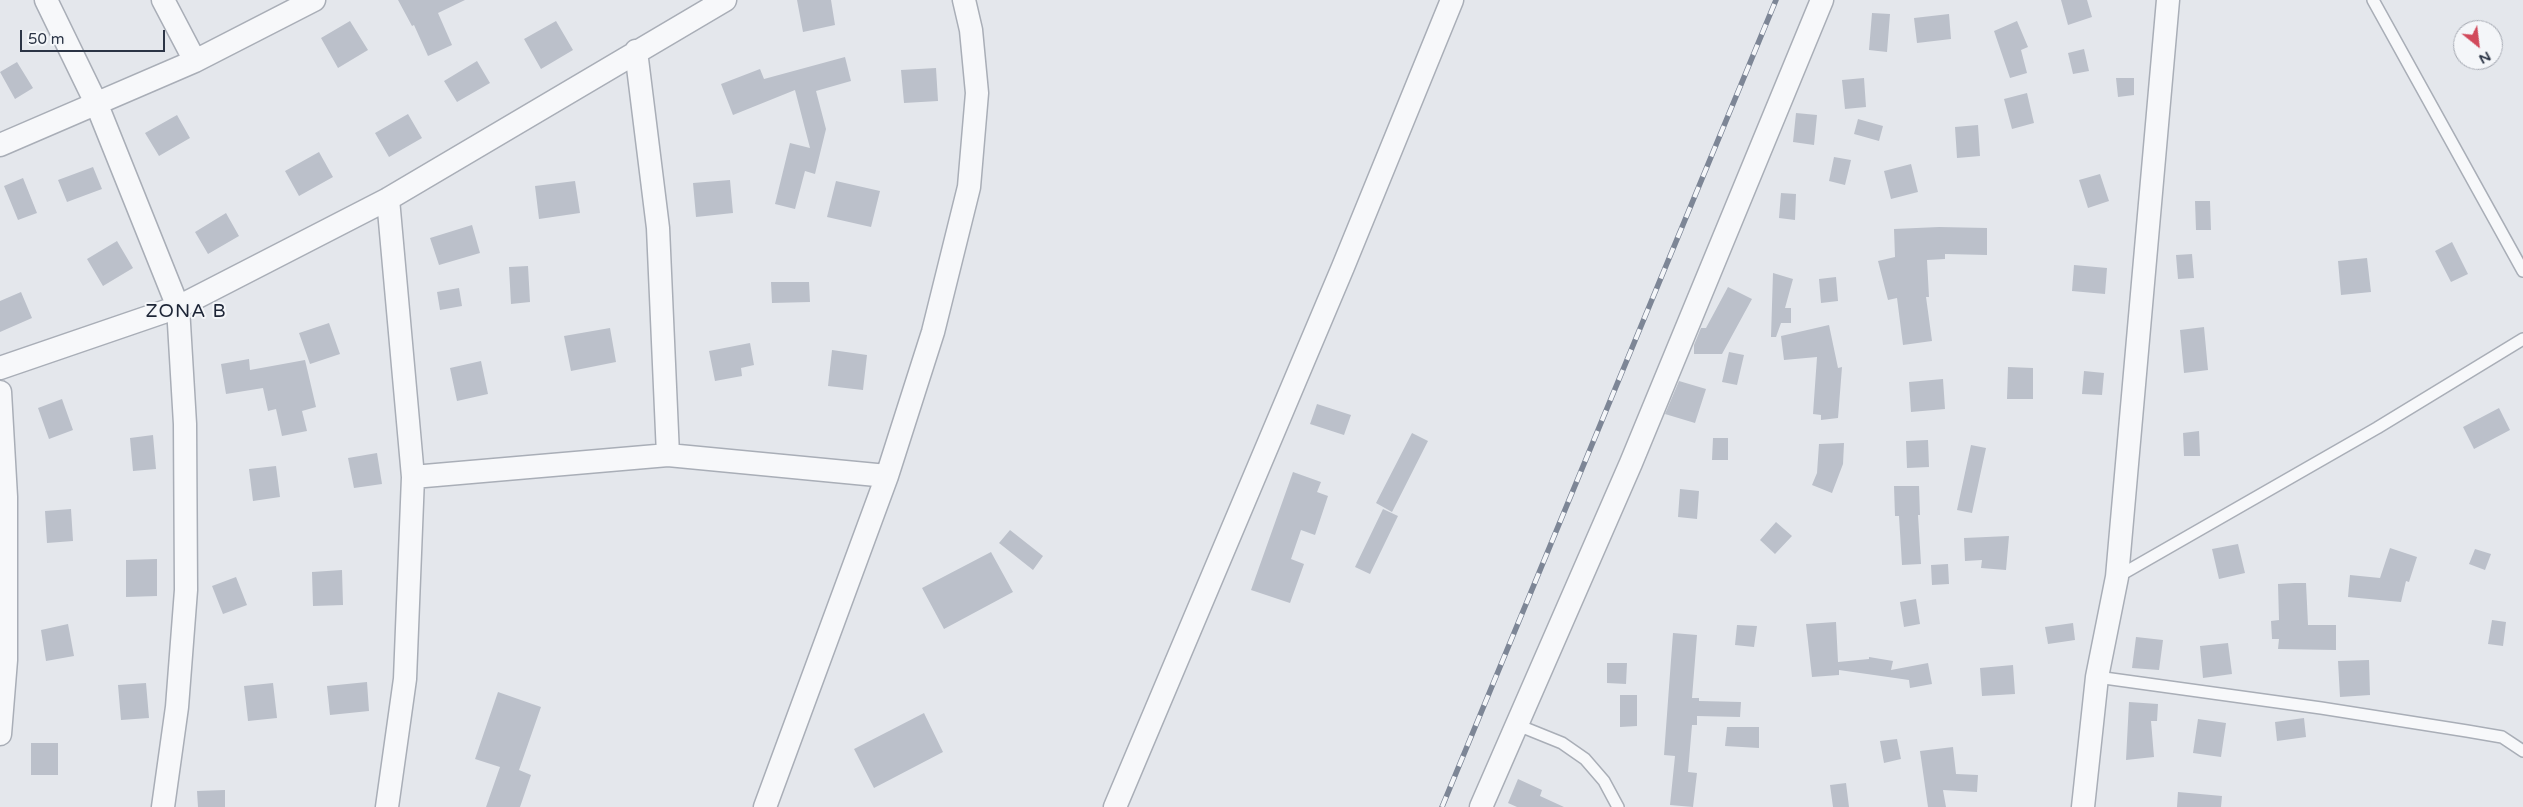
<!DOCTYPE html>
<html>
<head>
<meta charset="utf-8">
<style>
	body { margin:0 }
	#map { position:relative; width:2523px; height:807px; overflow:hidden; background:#e4e7ec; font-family:"Varela Round",sans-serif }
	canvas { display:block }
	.north { position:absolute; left:2453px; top:20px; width:50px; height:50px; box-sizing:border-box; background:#f4f6f9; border:1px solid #a4a8b1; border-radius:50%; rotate:151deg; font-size:14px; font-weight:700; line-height:20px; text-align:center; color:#2b3445 }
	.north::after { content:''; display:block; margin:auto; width:18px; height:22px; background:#d1495b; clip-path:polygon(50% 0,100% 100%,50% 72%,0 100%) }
	.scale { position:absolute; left:20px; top:30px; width:145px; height:22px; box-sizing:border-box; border:2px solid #2b3445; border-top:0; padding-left:6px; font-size:15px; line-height:18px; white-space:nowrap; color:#2b3445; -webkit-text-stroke:4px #f4f6f9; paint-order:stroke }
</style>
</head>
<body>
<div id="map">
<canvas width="2523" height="807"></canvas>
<div class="north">N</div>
<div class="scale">50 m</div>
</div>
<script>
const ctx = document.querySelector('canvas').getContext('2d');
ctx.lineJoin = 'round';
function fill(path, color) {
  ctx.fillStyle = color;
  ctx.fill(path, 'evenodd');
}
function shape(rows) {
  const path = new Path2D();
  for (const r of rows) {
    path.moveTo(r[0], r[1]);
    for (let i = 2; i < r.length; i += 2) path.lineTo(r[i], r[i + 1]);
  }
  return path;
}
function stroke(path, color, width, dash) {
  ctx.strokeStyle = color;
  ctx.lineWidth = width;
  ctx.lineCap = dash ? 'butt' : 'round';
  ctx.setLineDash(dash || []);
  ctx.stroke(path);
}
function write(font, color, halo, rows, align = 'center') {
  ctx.font = font + ' "Varela Round",sans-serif';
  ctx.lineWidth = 4;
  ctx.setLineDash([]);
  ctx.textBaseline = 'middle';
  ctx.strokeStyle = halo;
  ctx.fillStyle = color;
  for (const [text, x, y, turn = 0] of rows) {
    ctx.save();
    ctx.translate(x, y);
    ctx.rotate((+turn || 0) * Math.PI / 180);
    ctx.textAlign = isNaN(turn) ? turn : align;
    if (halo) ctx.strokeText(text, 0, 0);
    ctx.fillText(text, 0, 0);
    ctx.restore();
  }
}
fill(shape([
	[398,0,465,0,438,13,452,45,428,56,414,25,412,26],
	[797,0,831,0,835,25,803,32],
	[2061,0,2087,0,2092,17,2068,25],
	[1872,13,1890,14,1887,52,1869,50],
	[1949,14,1951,39,1917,43,1914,18],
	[350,21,368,50,338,68,321,38],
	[556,21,573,50,541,69,524,39],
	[2017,21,2028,47,2021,50,2027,73,2010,78,1994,31],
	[2084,49,2089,71,2073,74,2068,53],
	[845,57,851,81,816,91,826,129,815,174,805,171,795,209,775,204,790,143,810,148,795,90,733,115,721,84,760,69,764,79],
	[477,61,490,83,457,102,444,81],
	[17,62,33,88,15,99,0,72],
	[936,68,938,101,904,103,901,70],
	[1864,78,1866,107,1845,109,1842,80],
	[2116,78,2134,78,2134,95,2118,97],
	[2027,93,2034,123,2012,129,2004,99],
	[1796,113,1817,115,1814,145,1793,142],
	[408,114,422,138,389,157,375,133],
	[177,115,190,138,159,156,145,133],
	[1858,119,1883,126,1879,141,1854,134],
	[1978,125,1980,156,1957,158,1955,127],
	[319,152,333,177,299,196,285,171],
	[1834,157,1851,160,1845,185,1829,181],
	[1911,164,1918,192,1891,199,1884,171],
	[93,167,102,189,67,202,58,180],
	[2100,174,2109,201,2088,208,2079,180],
	[23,178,37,213,18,220,4,186],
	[730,180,733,213,696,217,693,183],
	[575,181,580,213,539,219,535,186],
	[836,181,880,191,871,227,827,217],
	[1781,193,1796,194,1795,220,1779,218],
	[2195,201,2210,201,2211,230,2196,230],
	[226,213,239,236,208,254,195,232],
	[472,225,480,253,439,265,430,238],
	[1939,227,1987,228,1987,255,1945,254,1945,259,1927,260,1929,297,1926,297,1932,341,1903,345,1897,298,1888,300,1878,261,1895,257,1894,229],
	[117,241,133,268,103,286,87,259],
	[2452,242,2468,274,2451,282,2435,251],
	[2192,254,2194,278,2178,279,2176,255],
	[2367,258,2371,292,2341,295,2338,261],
	[2074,265,2107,268,2105,294,2072,291],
	[528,266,530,302,511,304,509,267],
	[1773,273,1793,279,1785,308,1791,308,1791,323,1781,323,1776,337,1771,337],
	[1836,277,1838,301,1821,303,1819,279],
	[771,282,809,282,810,302,772,303],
	[1728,287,1752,299,1722,354,1694,354,1694,345,1701,328,1706,328],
	[459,288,462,306,440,310,437,292],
	[21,292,32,318,0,332,0,301],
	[329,323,340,354,310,364,299,333],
	[1829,325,1838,368,1842,367,1838,418,1821,420,1821,415,1813,414,1817,357,1784,360,1781,336],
	[2204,327,2208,370,2184,373,2180,330],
	[610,328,616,362,571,371,564,336],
	[750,343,754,365,741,368,742,376,715,381,709,351],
	[832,350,867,355,863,390,828,386],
	[1729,352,1744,355,1737,385,1722,382],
	[249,359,250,370,305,360,316,407,302,411,307,431,282,436,276,409,268,411,263,388,226,394,221,364],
	[481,361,488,394,457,401,450,368],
	[2008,367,2033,368,2033,399,2007,399],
	[2084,371,2104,373,2102,395,2082,394],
	[1943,379,1945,409,1911,412,1909,382],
	[1679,381,1706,389,1695,423,1665,414],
	[62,399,73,430,49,439,38,408],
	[1317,404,1351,415,1344,435,1310,424],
	[2499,408,2510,430,2474,449,2463,427],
	[2199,431,2200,456,2184,456,2183,433],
	[1412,433,1428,441,1392,512,1376,503],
	[153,435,156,469,133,471,130,438],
	[1713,438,1728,438,1728,460,1712,460],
	[1928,440,1929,467,1907,468,1906,441],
	[1844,443,1843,464,1832,493,1812,485,1817,473,1819,444],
	[1971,445,1986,448,1972,513,1957,510],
	[377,453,382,484,354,488,348,458],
	[276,466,280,497,253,501,249,469],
	[1293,472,1321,482,1317,492,1328,496,1315,535,1301,530,1291,559,1304,564,1290,603,1251,590],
	[1894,486,1919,486,1920,515,1918,515,1921,564,1902,565,1899,516,1895,516],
	[1680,489,1699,491,1697,519,1678,517],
	[71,509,73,541,47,543,45,511],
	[1383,509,1398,516,1370,574,1355,567],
	[1776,522,1792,536,1775,554,1760,540],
	[1010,530,1043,556,1033,570,999,543],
	[2009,536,2006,570,1981,568,1982,560,1965,561,1964,538],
	[2238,544,2245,573,2219,579,2212,549],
	[2390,548,2417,557,2409,582,2406,581,2401,602,2348,597,2350,575,2380,578],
	[2475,549,2491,554,2485,570,2469,564],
	[991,552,1013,592,944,629,922,588],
	[157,559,157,596,126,597,126,560],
	[1948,564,1949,584,1932,585,1931,565],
	[342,570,343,605,313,606,312,572],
	[236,577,247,605,223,614,212,586],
	[2294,583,2306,583,2308,625,2336,625,2336,650,2278,649,2279,639,2272,639,2271,621,2279,620,2278,584],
	[1916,599,1920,624,1904,627,1900,602],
	[2492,620,2506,622,2503,646,2488,644],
	[1836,622,1838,662,1869,659,1869,657,1893,661,1891,670,1928,663,1932,684,1910,688,1909,680,1839,670,1839,675,1812,677,1806,624],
	[2073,623,2075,640,2048,644,2045,627],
	[68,624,74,656,46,661,41,630],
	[1737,625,1757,626,1754,647,1735,645],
	[1673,633,1697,635,1692,698,1699,698,1699,701,1741,702,1740,717,1697,716,1697,725,1692,725,1688,772,1697,773,1693,807,1670,805,1675,756,1664,755],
	[2136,637,2163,640,2159,670,2132,668],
	[2228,643,2232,674,2203,678,2200,646],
	[2369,660,2370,695,2340,697,2338,661],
	[1607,663,1627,663,1626,684,1607,683],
	[2013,665,2015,694,1982,696,1980,668],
	[367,682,369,711,330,715,327,686],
	[146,683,149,718,121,720,118,685],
	[273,683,277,718,248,721,244,686],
	[498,692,541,707,519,770,531,775,520,807,486,807,500,767,475,759],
	[1620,695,1637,695,1637,726,1620,727],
	[2129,702,2158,704,2157,721,2151,721,2154,757,2126,760],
	[924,713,943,752,874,788,854,749],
	[2304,718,2306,737,2277,741,2275,722],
	[2198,719,2226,723,2221,757,2193,753],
	[1727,727,1759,727,1759,748,1725,746],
	[1897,739,1901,759,1884,763,1880,741],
	[31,743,58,743,58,775,31,775],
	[1953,747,1956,774,1978,775,1977,792,1943,790,1946,807,1928,807,1920,751],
	[1518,779,1542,790,1540,796,1564,807,1517,807,1508,803],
	[1846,783,1849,807,1833,807,1830,785],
	[225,790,225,807,198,807,197,791],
	[2178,792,2222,796,2221,807,2177,807]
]), '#bbc0ca');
const lane = shape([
	[2373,0,2523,271],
	[2117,577,2377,428,2523,339],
	[2097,677,2321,708,2467,731,2502,737,2523,751],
	[1515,724,1562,743,1585,759,1604,781,1618,807]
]);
const street = shape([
	[46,0,97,105,178,307,185,424,186,590,177,707,163,807],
	[163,0,195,61],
	[636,51,658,228,668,455],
	[0,145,195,61,314,0],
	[0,368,178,307,388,199,725,0],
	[0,392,6,497,6,660,0,734],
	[413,477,668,455,887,476],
	[387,807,405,679,413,477,388,199],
	[765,807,887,476,933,332,969,187,977,93,971,30,964,0],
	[1115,807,1343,267,1452,0],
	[1481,807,1631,463,1822,0],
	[2083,807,2097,677,2117,577,2168,0]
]);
stroke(lane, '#a9aeb7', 14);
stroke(street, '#a9aeb7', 25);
stroke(lane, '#f7f8fa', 11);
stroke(street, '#f7f8fa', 22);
const rail = shape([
	[1442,807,1776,0]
]);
stroke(rail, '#7d8696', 5.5);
stroke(rail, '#f4f6f9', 4, [11]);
ctx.letterSpacing = '1px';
write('19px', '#1d2536', '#f4f6f9', [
	["ZONA B",186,312]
]);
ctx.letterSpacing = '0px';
</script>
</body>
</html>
